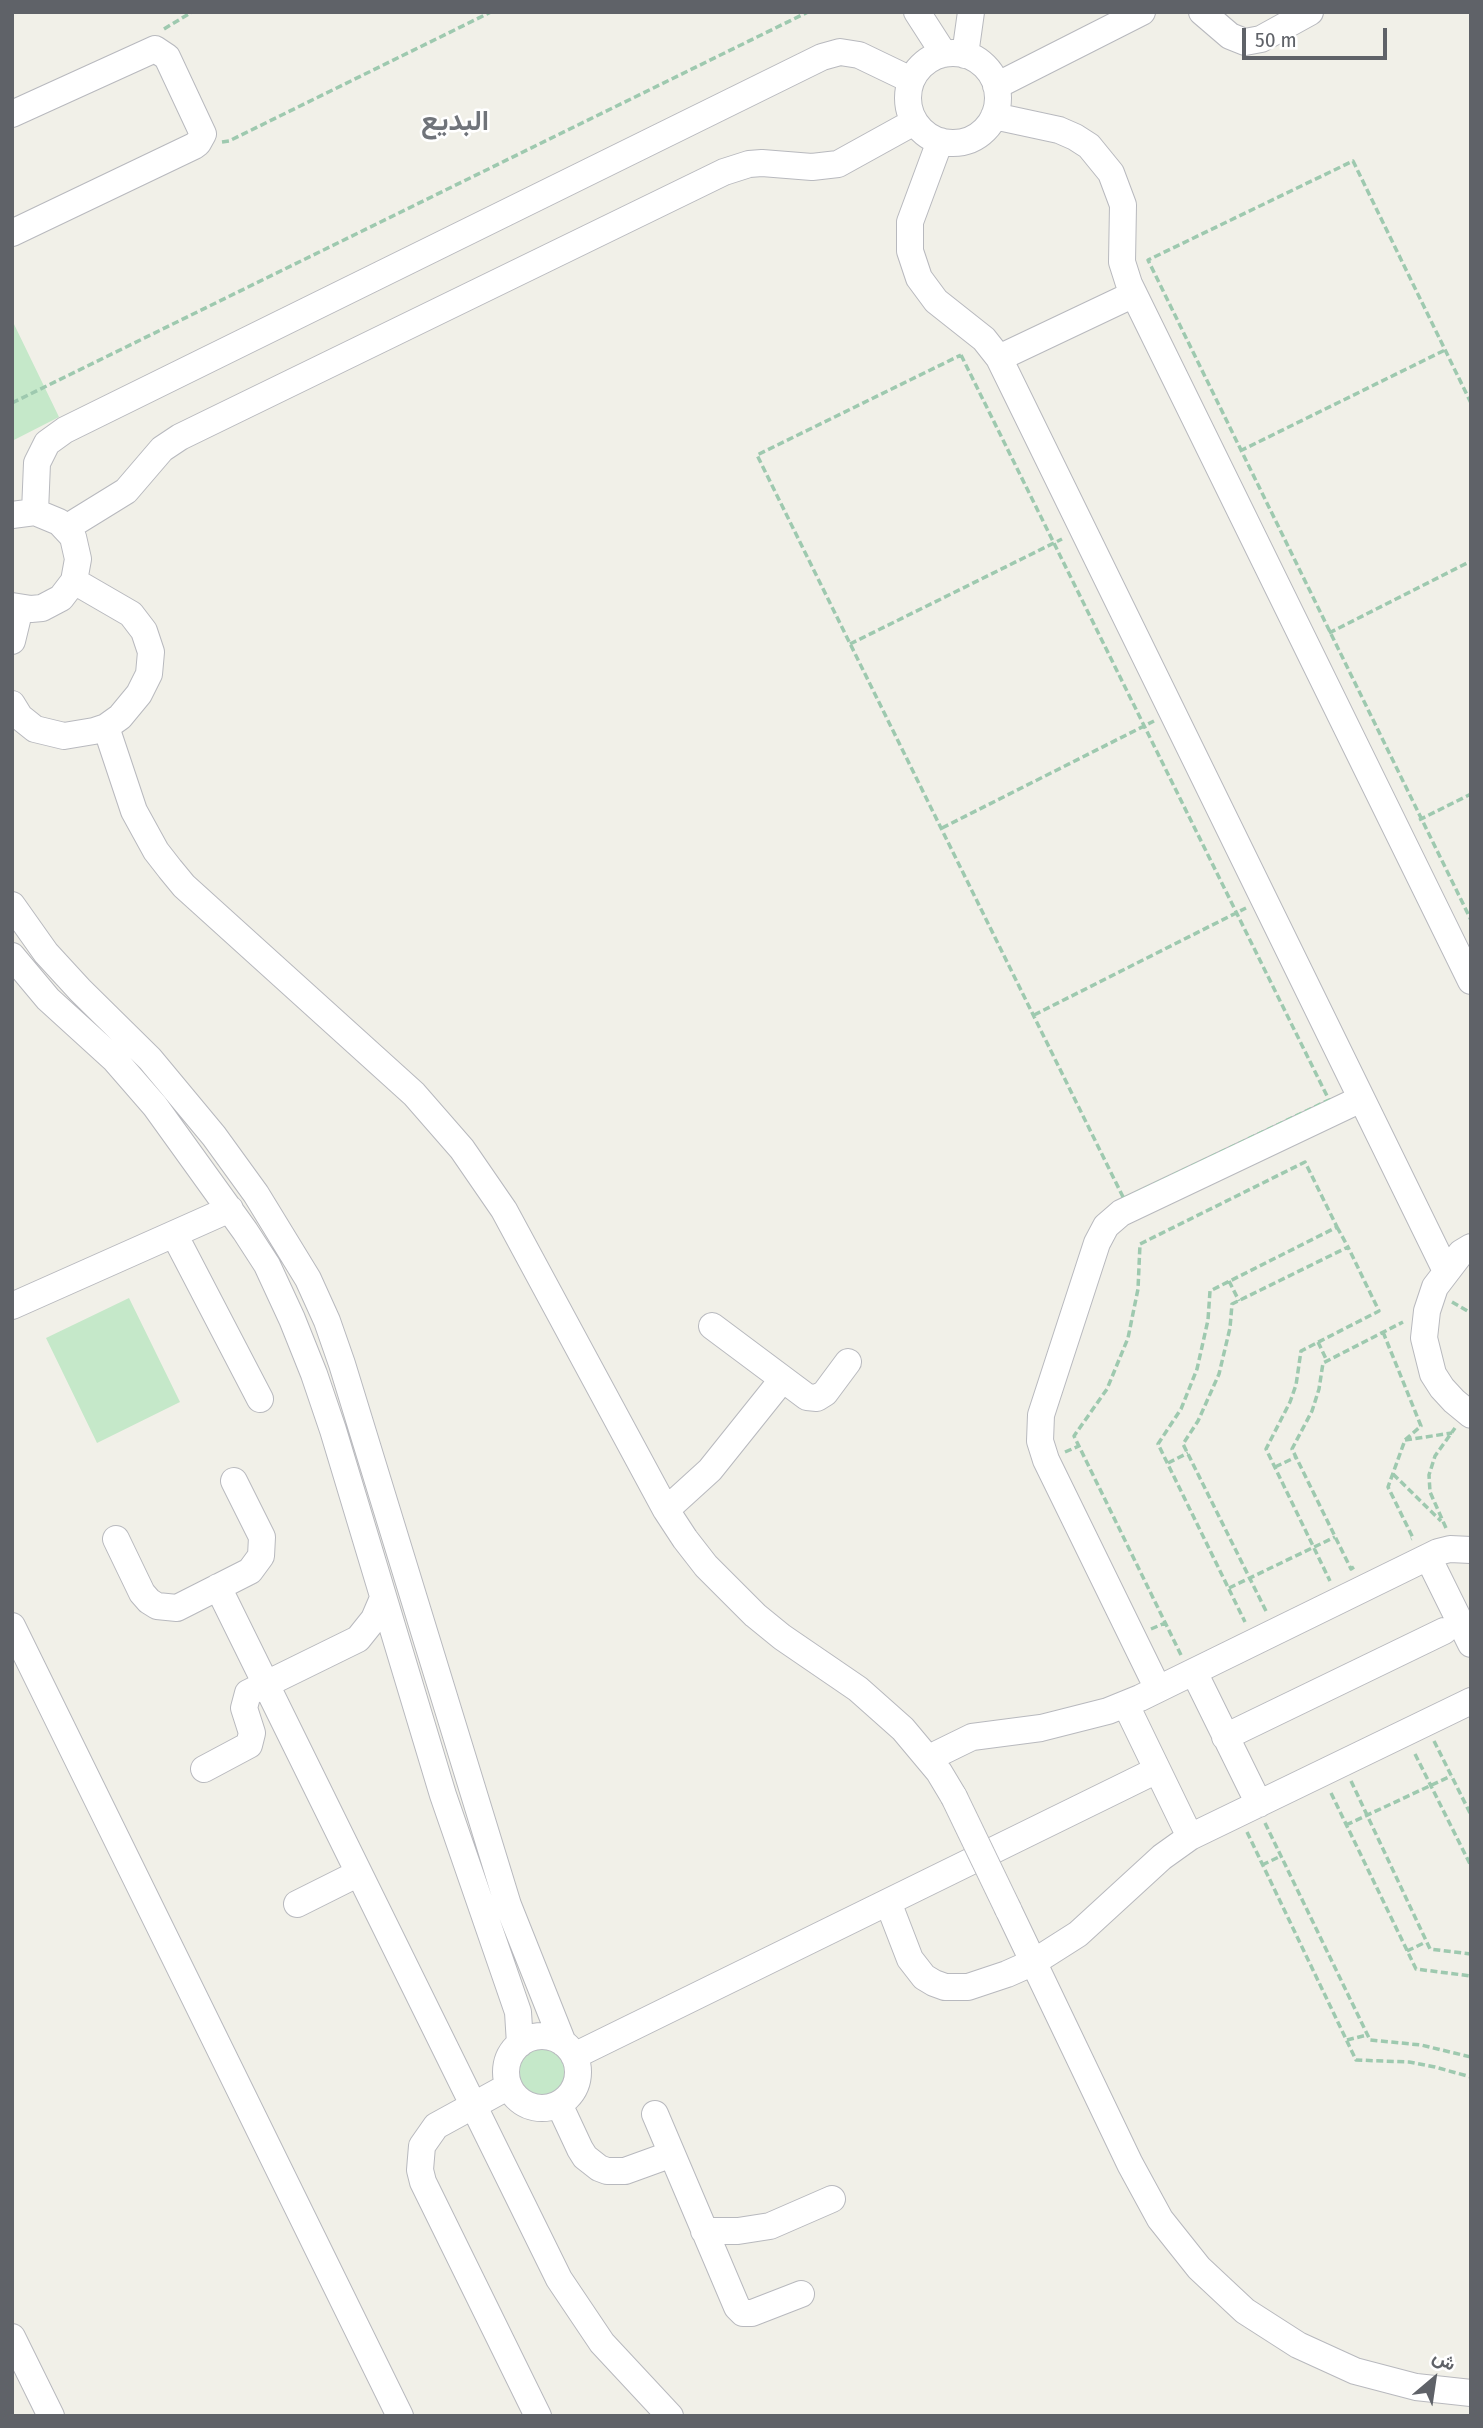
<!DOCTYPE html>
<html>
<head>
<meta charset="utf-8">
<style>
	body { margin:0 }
	#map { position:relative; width:1483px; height:2428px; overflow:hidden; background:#f1f0e8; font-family:"Fira Sans Condensed",Vazirmatn,sans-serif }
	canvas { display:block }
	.frame { position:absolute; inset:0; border:14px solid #5f6268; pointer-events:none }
	.north { position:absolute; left:1399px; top:2344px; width:70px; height:70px; -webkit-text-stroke:5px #fff; paint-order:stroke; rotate:29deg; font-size:19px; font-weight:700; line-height:28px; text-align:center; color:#5f6268 }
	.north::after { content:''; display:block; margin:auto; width:24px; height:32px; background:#5f6268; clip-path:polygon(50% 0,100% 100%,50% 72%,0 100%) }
	.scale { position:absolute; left:1242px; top:28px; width:145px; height:32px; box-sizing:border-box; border:4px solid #5f6268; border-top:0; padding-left:9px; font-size:21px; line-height:24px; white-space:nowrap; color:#5f6268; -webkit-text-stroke:5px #fff; paint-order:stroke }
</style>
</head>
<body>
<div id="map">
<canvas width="1483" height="2428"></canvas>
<div class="frame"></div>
<div class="north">ش</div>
<div class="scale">50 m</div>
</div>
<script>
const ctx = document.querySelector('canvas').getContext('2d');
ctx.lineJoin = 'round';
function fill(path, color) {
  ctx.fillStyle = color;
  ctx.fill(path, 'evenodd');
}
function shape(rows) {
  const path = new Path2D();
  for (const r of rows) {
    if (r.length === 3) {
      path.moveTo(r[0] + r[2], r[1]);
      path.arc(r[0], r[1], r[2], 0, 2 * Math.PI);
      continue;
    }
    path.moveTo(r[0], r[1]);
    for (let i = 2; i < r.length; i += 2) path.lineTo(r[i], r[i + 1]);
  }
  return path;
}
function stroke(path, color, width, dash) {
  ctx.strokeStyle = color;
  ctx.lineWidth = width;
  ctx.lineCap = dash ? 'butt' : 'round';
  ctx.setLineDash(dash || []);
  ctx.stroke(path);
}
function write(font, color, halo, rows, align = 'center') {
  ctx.font = font + ' "Fira Sans Condensed",Vazirmatn,sans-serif';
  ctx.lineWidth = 5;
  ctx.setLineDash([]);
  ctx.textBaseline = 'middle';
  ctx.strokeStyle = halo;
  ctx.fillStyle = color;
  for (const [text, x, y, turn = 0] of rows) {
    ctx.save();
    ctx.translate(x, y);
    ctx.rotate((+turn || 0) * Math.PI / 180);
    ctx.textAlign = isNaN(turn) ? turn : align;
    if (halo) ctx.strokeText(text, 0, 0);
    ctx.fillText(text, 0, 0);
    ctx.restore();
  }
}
fill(shape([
	[12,320,59,417,12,441],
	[129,1298,180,1402,97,1443,46,1338],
	[545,2069,28]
]), '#c5e8c9');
const minor = shape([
	[917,12,944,54],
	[1202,12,1230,36,1245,42,1261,39,1310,12],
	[953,98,45],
	[965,55,971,12],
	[996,86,1142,12],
	[12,114,155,49,167,57,203,134,198,143,194,146,12,233],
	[994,116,1059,130,1075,137,1089,146,1111,173,1123,205,1122,262,1129,284,1471,981],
	[940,141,910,222,910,251,919,278,936,301,984,339,999,358,1446,1271],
	[999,358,1134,294],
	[35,512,37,463,47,443,65,430,822,57,840,52,859,55,911,80],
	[12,515,35,512,59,522,73,537,78,559,74,581,61,598,42,608,31,609,12,606],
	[66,528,126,491,162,449,180,437,724,172,749,164,762,163,812,167,838,164,914,122],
	[12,641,20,608],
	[12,704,20,717,35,729,64,736,94,731,106,727,120,717,139,694,149,674,151,652,144,631,131,614,74,581],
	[106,727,134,811,156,851,170,869,184,886,414,1094,462,1149,504,1210,666,1510,685,1539,706,1566,755,1615,782,1637,858,1689,903,1729,939,1772,954,1797],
	[12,905,46,953,80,990,150,1059,214,1136,256,1194,308,1279,327,1321,342,1364,508,1905,563,2043],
	[12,956,48,999,115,1060,155,1106,245,1231,267,1265,292,1319,314,1374,333,1430,443,1795,518,2012,520,2044],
	[174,1234,260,1399],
	[1471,1247,1461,1253,1435,1287,1427,1311,1424,1338,1433,1374,1442,1388,1454,1401,1471,1415],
	[12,1306,230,1209],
	[712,1326,807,1397,817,1398,825,1393,848,1362],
	[666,1510,710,1470,782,1380],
	[116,1539,142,1593,149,1601,157,1606,177,1608,250,1571,261,1556,262,1537,234,1481],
	[1428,1557,1471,1644],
	[218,1587,559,2279,602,2343,670,2416],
	[12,1626,400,2416],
	[1194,1672,1259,1804],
	[1158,1689,1046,1460,1040,1441,1041,1415,1097,1243,1106,1226,1121,1213,1361,1099],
	[1126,1705,1190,1837],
	[1225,1737,1444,1631],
	[929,1758,972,1737,1041,1728,1108,1711,1140,1698,1438,1552,1450,1549,1471,1550],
	[204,1769,249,1745,252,1733,244,1708,248,1693,358,1639,374,1619,383,1598],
	[888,1902,910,1959,924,1977,934,1983,945,1987,968,1987,1007,1974,1034,1962,1078,1934,1162,1857,1190,1837,1471,1701],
	[297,1904,359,1873],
	[1008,1909,1130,2164,1160,2219,1199,2268,1245,2311,1298,2345,1355,2371,1416,2387,1471,2393],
	[542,2072,36],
	[574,2056,1157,1770],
	[509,2086,436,2126,422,2146,420,2170,423,2182,538,2416],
	[559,2104,580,2149,585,2157,599,2168,607,2171,625,2171,672,2154],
	[655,2114,737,2307,743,2313,752,2313,801,2294],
	[704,2231,738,2231,770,2226,832,2199],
	[12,2337,51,2416]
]);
stroke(minor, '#b8b9be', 28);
stroke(shape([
	[164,29,192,12],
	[222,142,229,141,491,12],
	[961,355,1329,1100,1124,1199,757,455,961,355],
	[12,403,808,12],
	[1471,403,1353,161,1148,260,1471,920],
	[1240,451,1445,350],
	[1329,633,1471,561],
	[850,644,1062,539],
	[1419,820,1471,794],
	[942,828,1154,721],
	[1034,1015,1246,908],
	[1337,1227,1348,1247],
	[1229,1281,1239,1301],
	[1452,1302,1471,1313],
	[1383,1332,1421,1426,1405,1440,1388,1487,1413,1538,1411,1539],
	[1318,1342,1327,1361],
	[1405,1440,1452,1433],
	[1065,1452,1079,1446],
	[1168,1463,1188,1453],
	[1275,1467,1296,1457],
	[1393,1474,1441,1521],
	[1446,1528,1430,1492,1429,1475,1435,1456,1455,1428],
	[1354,1567,1351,1569,1292,1449,1312,1411,1319,1389,1323,1363,1403,1322],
	[1229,1588,1335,1537],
	[1266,1611,1183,1444,1198,1421,1219,1374,1230,1328,1232,1304,1348,1247,1379,1311,1301,1351,1296,1385,1290,1402,1266,1449,1330,1581],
	[1151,1629,1165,1623],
	[1181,1655,1074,1436,1107,1389,1128,1338,1138,1289,1140,1244,1305,1162,1337,1227,1210,1291,1208,1320,1197,1369,1181,1409,1158,1444,1245,1622],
	[1434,1741,1471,1815],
	[1415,1754,1471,1866],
	[1351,1781,1430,1949,1471,1954],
	[1331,1793,1416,1969,1471,1976],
	[1265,1823,1370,2040,1421,2045,1471,2057],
	[1346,1825,1451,1776],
	[1247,1832,1356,2060,1409,2062,1435,2067,1471,2077],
	[1262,1865,1281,1856],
	[1407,1951,1426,1942],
	[1347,2040,1367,2035]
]), '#9ec9af', 3.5, [7, 3.5]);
stroke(minor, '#fff', 26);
const minorBridge = shape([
	[954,1797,1008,1909]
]);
stroke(minorBridge, '#b8b9be', 28, []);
stroke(minorBridge, '#fff', 26);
write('bold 28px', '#70747a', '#fff', [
	["البديع",455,122]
]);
</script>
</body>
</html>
